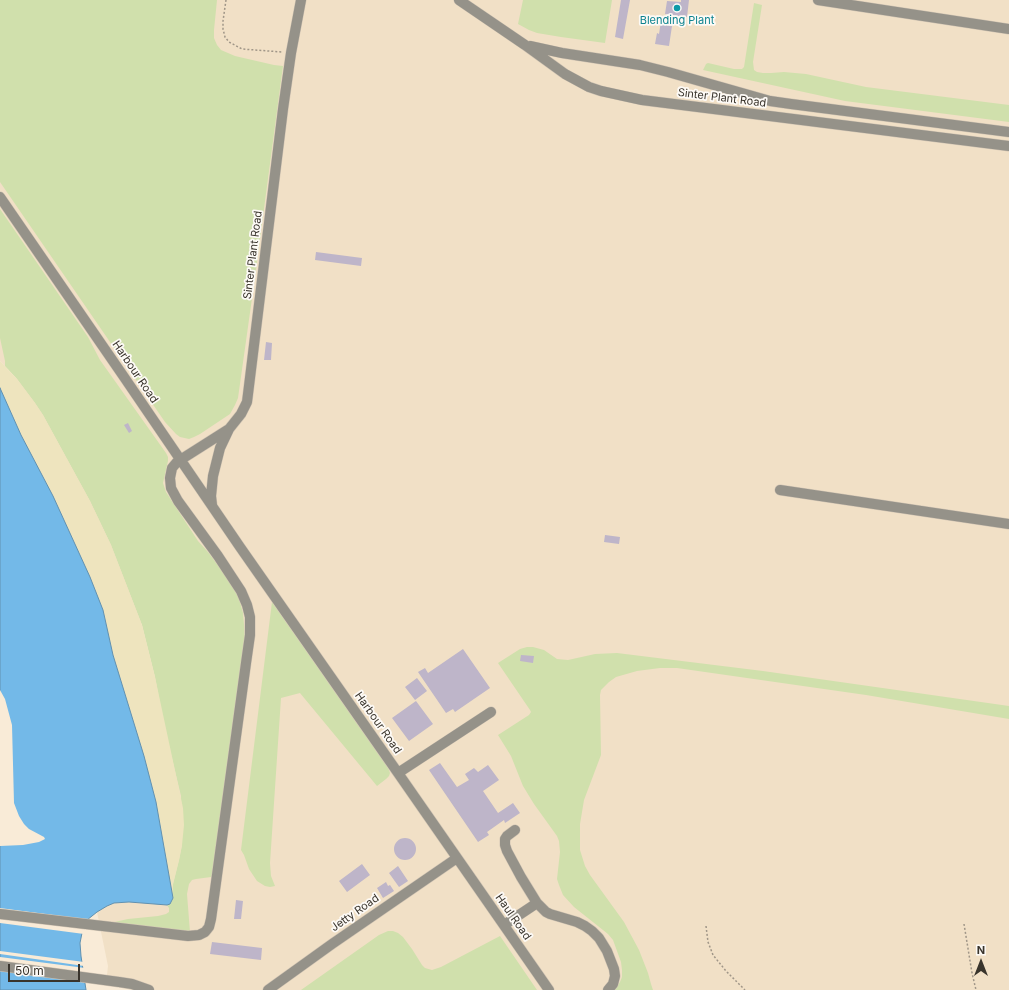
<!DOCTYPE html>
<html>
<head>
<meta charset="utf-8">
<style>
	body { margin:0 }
	#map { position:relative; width:1009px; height:990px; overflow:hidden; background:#f9ebd7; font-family:Inter,sans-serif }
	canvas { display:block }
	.north { position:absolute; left:961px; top:942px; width:40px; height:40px; -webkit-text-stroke:3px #fdfaf6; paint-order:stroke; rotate:0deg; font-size:11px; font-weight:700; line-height:16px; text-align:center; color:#39342c }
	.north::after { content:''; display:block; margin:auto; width:14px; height:18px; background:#39342c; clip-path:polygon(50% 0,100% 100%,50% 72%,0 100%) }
	.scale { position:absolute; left:8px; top:964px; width:72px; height:18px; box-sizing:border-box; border:2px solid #39342c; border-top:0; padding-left:5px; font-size:12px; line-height:14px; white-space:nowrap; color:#39342c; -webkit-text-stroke:3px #fdfaf6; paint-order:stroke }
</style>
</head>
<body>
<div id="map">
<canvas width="1009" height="990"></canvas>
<div class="north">N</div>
<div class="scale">50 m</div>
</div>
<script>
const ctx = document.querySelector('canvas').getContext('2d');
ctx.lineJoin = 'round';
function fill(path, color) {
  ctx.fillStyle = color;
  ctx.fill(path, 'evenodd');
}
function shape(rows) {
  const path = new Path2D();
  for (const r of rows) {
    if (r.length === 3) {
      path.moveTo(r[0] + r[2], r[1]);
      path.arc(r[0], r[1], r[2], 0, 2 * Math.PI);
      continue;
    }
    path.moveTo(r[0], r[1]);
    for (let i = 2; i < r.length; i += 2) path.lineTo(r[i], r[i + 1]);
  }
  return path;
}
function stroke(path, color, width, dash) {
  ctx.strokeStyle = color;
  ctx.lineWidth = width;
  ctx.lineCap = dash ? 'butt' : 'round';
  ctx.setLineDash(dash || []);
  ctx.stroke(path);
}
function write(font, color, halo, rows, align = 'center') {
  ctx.font = font + ' Inter,sans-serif';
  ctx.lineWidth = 3.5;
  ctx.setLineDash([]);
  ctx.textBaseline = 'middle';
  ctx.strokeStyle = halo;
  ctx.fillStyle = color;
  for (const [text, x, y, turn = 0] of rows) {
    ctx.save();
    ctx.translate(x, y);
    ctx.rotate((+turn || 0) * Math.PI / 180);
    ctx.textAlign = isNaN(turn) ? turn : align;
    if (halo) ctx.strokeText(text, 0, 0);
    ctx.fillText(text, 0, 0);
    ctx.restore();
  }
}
fill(shape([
	[0,0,1009,0,1009,990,131,990,123,988,106,984,108,966,97,912,110,904,114,903,129,902,155,677,142,625,17,379,0,361]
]), '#f1e0c6');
fill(shape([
	[0,0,217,0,214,30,214,38,217,45,221,50,235,56,274,65,283,66,254,284,238,398,235,405,230,414,200,434,194,437,189,439,180,437,176,434,165,422,0,182],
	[523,0,612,0,605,43,561,37,537,33,529,30,518,24],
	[754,3,762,5,753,62,754,70,757,72,763,73,771,73,784,72,806,74,866,87,1009,105,1009,122,845,101,703,70,706,64,708,63,734,69,742,69,744,67],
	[0,209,88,337,100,360,166,453,168,457,168,461,163,483,166,492,198,541,208,552,226,576,237,594,240,602,243,613,245,636,238,696,214,874,211,877,196,879,192,880,189,884,187,894,190,932,110,923,128,919,158,916,166,914,169,912,169,908,167,905,170,904,173,884,179,860,182,845,181,796,164,725,155,677,142,625,111,545,90,501,43,415,35,403,17,379,5,366,5,361,0,338],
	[272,602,386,765,389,770,390,773,389,776,386,779,377,786,300,693,281,698,270,863,271,876,275,886,270,887,265,886,257,881,249,869,244,855,241,850],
	[527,647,533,647,544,650,557,659,568,660,595,654,617,653,763,671,1009,706,1009,719,866,695,677,668,660,668,637,671,616,677,609,682,601,690,600,695,601,755,584,800,580,824,580,850,585,866,590,875,624,922,639,950,648,973,651,984,653,990,614,990,620,982,622,977,622,970,621,962,613,940,608,934,574,907,563,895,559,885,557,879,560,852,559,841,557,836,534,804,523,786,511,756,498,735,529,715,531,712,530,710,498,663,520,649],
	[388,931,393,931,398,933,403,937,412,949,422,965,425,968,432,970,441,967,500,936,537,990,301,990,379,935]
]), '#d0e0ac');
fill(shape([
	[0,361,17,379,35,403,43,415,90,501,111,545,142,625,155,677,183,808,184,825,182,845,179,860,173,884,172,901,170,904,167,905,129,902,114,903,107,906,97,912,87,920,82,933,80,943,81,962,86,990,0,990]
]), '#eee4be');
const water = shape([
	[0,388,21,435,53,496,90,577,103,610,113,655,144,756,156,802,173,898,170,904,167,905,129,902,114,903,107,906,97,912,87,920,82,933,80,943,81,956,86,990,0,990,0,388]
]);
fill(water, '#73b9e8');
stroke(water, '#6291b0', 1);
fill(shape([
	[0,690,5,699,12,725,14,803,19,816,24,824,29,829,44,837,45,839,39,842,23,845,0,846],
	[0,908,90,920,89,921,84,934,0,923],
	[0,951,84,962,84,966,0,954],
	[0,957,85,968,87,981,0,970]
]), '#f9ebd7');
fill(shape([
	[621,0,630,0,623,39,615,37],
	[681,0,689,0,687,17,665,14,667,1,681,2],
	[661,21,670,22,669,26,672,26,669,46,655,44,657,33,659,34],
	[316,252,362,258,361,266,315,260],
	[266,342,272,343,271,360,264,360],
	[128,423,132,431,129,433,124,425],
	[605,535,620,537,619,544,604,542],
	[463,649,490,688,455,712,453,709,446,713,418,672,425,668,428,673],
	[521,655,534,656,533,663,520,661],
	[417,678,427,691,415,700,405,687],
	[416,701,433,724,409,741,392,718],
	[440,763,457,787,469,780,465,774,474,768,478,772,488,765,499,780,483,791,498,813,513,803,520,813,505,823,504,820,487,832,489,835,478,842,429,770],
	[405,849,11],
	[362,864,370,875,347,892,339,881],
	[398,866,408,881,399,887,389,873],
	[386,882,388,886,390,885,394,891,383,898,377,888],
	[236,900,243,901,241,919,234,919],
	[212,942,262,948,261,960,210,954]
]), '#beb5c9');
const minor = shape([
	[459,0,525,45,565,74,589,87,601,91,642,100,1009,146],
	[818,0,1009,29],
	[530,46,562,53,640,65,668,72,770,101,791,104,1009,132],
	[0,197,124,377,240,547,398,773,549,990],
	[780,490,1009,524],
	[212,505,211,496,213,476,220,448,229,429,241,414,247,402,248,394,283,109,291,53,301,0],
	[398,773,491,712],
	[515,830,507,836,505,839,505,845,507,851,521,877,537,903,546,912,550,914,577,922,585,926,592,931,599,938,607,951,614,969,615,976,613,984,608,990],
	[0,914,188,936,199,935,205,932,209,927,211,919,246,663,250,635,250,617,247,605,241,591,218,556,178,501,171,488,170,478,172,468,177,462,229,429],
	[504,925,537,903],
	[0,966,119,982,132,984,149,990],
	[268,990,332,944,457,858]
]);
stroke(minor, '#d3c6b5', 11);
stroke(shape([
	[226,0,223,21,223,29,225,37,229,42,242,49,282,52],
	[964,924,972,973,976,990],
	[706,926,708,942,713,955,726,971,745,990]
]), '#a09688', 1.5, [2, 2]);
stroke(minor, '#959289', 10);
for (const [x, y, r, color] of [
	[677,8,4,"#0f9aa8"]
]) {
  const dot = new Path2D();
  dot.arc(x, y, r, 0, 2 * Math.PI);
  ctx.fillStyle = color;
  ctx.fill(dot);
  stroke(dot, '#fdfaf6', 1.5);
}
write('11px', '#0d838f', '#fdfaf6', [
	["Blending Plant",677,21]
]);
write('11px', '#39342c', '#fdfaf6', [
	["Sinter Plant Road",722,98,7],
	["Sinter Plant Road",253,255,-83],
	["Harbour Road",135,372,56],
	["Harbour Road",378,723,55],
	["Jetty Road",355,913,-35],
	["Haul Road",513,917,55]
]);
</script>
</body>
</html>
